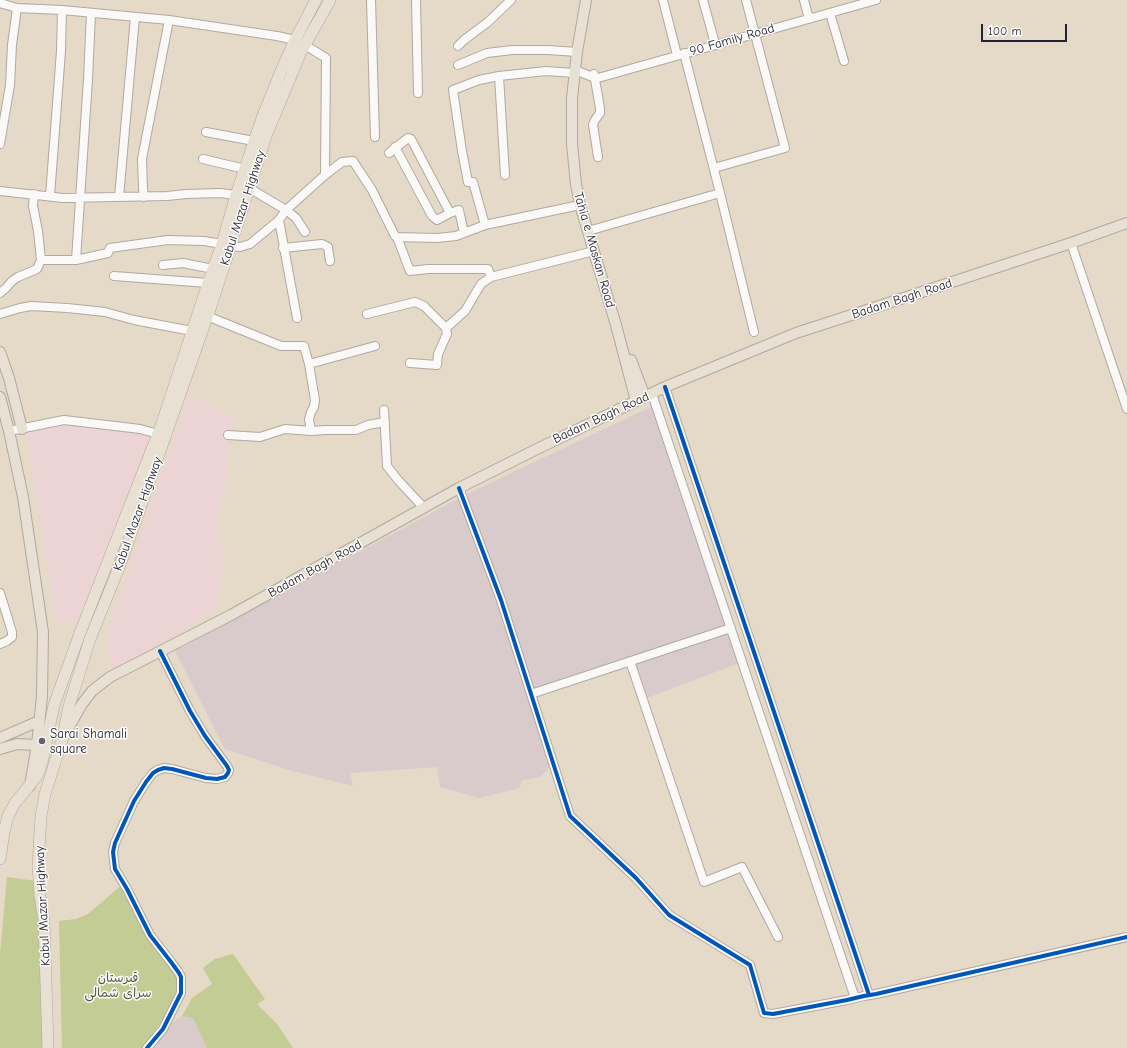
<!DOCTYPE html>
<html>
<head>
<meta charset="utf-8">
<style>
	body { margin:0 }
	#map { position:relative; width:1127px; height:1048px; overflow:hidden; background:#e5d9c8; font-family:"Comic Neue",sans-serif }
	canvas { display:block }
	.scale { position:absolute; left:981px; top:24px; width:86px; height:18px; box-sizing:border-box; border:2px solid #22223b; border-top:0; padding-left:5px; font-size:12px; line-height:14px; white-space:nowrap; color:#22223b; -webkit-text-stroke:3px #fdfcf7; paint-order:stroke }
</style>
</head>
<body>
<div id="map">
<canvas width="1127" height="1048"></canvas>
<div class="scale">100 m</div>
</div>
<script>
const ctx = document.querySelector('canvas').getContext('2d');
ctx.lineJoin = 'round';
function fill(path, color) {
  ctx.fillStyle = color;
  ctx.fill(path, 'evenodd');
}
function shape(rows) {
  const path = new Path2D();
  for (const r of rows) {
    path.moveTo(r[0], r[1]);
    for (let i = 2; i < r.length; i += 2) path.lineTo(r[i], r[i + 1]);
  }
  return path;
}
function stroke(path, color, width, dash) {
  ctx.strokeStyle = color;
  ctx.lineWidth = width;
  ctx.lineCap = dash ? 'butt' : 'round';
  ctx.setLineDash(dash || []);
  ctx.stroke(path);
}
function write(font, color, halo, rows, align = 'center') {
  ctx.font = font + ' "Comic Neue","Playpen Sans Arabic",sans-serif';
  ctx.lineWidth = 3;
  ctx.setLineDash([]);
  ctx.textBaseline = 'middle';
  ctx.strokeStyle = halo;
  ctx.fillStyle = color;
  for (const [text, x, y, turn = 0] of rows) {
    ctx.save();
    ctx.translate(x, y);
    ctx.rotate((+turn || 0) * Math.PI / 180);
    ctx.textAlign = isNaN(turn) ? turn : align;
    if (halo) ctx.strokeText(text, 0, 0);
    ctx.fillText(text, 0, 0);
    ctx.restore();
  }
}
fill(shape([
	[188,395,210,404,234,418,229,445,227,481,218,512,216,544,226,546,217,609,124,665,112,670,109,660,109,634,113,614],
	[67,424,122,431,153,436,78,621,56,621,26,430]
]), '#edd4d4');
fill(shape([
	[659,403,742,662,644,699,631,661,531,694,553,764,540,777,521,781,520,788,479,798,440,787,437,767,350,773,353,786,289,770,225,749,175,651,467,494],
	[182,1016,193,1017,207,1048,150,1048,170,1024]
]), '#d9cacb');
fill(shape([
	[7,877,36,881,43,986,42,1048,0,1048,0,988,8,988,0,988,0,954],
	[124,883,155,941,174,962,181,995,142,1048,62,1048,59,921,76,919,88,914],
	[233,954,265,999,257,1004,277,1024,293,1048,207,1048,193,1018,182,1016,192,998,212,984,203,968,215,959]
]), '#c2cc94');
const minor = shape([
	[371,0,375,137],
	[416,0,418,93],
	[663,0,677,55],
	[703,0,714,40],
	[804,0,809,19],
	[0,3,17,8,62,10,169,20,277,36,295,40],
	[830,13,844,61],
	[305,45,326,58,325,175],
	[458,46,464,40,488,22,511,0],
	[684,53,720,193,754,332],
	[458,65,487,53,512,50,548,50,577,52],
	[575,70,595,78,598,78,876,0],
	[594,74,600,108,600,113,595,120,593,125,598,157],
	[499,76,505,175],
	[206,132,254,141],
	[0,144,10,85,12,45,17,8],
	[395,147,432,216,437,220,450,213,459,210,464,233],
	[389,153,408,138,411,139,450,213],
	[203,159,245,169],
	[714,168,785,148,746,0],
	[249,188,286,210,296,218,305,232],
	[0,191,63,198,167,196,186,194,220,193,236,195],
	[34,194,33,206,38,231,41,260],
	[50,196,61,51,62,10],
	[119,197,135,17],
	[144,197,143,188,142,159,169,20],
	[279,220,297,318],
	[485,225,473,182,468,182,462,151,453,90,479,80,499,76,546,71,574,73],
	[588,231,720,193],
	[397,237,437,238,456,236,485,225,580,205],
	[1071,243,1127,409],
	[230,246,240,247,250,244,279,220,286,210,325,175,342,162,353,161,372,190,395,236,397,237,410,271,428,269,488,269,491,277],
	[283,248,322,244,328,247,330,261],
	[76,260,88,79,91,13],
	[163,265,183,263,213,269],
	[114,276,208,283],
	[0,293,6,288,12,281,18,277,37,269,41,260,76,260,108,253,110,248,168,240,204,241,222,244],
	[0,314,20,308,31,306,67,308,105,312,134,320,192,331],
	[367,314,415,302,424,306,446,328,447,334,438,354,437,365,410,363],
	[207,316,281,346,304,346,309,364,315,400,314,407,311,412,309,419,311,431],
	[446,328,465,311,481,284,491,277,594,251],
	[309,364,375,346],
	[665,387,869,995],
	[652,394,855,998],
	[384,410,387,466,398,480,424,508],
	[9,431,64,420,140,429,158,434],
	[228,435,260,437,285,429,311,431,325,430,356,430,368,425,385,422],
	[459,488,501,600,570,816,636,878,669,915,750,965,764,1013,773,1014,847,1000,864,996,876,994,1127,937],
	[0,593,12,632,12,637,7,641,0,644],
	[630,661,704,882,742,867,778,937],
	[531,694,731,628],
	[147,1048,163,1029,181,993,181,977,179,973,171,962,150,935,127,889,115,869,113,852,115,843,134,801,146,782,153,773,158,770,164,768,172,769,206,778,217,779,225,777,228,773,229,770,227,766,205,736,190,711,160,651]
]);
const major = shape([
	[586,0,577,52,572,98,572,144,576,184,580,205,616,325,636,401],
	[0,352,9,378,22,429],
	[631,360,645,397],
	[0,397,9,431,23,497,43,632,42,696,37,745,30,786],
	[65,734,82,704,92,691,110,677,231,615,459,488,537,449,665,387,796,333,870,309,1071,243,1127,223],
	[0,738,39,721],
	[0,749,17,744,37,745]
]);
const highway = shape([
	[0,859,4,832,8,816,15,803,29,786,38,774,43,758,54,705,80,633,161,426,208,283,222,244,236,195,262,118,281,71,295,40,316,0],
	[48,1048,44,921,40,896,38,865,41,816,45,794,63,737,69,706,90,639,120,565,145,494,211,306,266,136,301,52,330,0]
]);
stroke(minor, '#b0a9a1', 10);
stroke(major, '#b0a9a1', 12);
stroke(highway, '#b0a9a1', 12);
stroke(minor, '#fbf9f7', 8);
stroke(major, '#e7e0d3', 10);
stroke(highway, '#e7e0d3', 11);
stroke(shape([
	[665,387,869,995],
	[459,488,501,600,570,816,636,878,669,915,750,965,764,1013,773,1014,847,1000,864,996,876,994,1127,937],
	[147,1048,163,1029,181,993,181,977,179,973,171,962,150,935,127,889,115,869,113,852,115,843,134,801,146,782,153,773,158,770,164,768,172,769,206,778,217,779,225,777,228,773,229,770,227,766,205,736,190,711,160,651]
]), '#0057b8', 4);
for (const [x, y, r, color] of [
	[42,741,4,"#66626c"]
]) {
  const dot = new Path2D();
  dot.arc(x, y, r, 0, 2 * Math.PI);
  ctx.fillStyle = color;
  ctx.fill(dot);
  stroke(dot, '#fdfcf7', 1.5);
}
write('13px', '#22223b', '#fdfcf7', [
	["90 Family Road",732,40,-16],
	["Kabul Mazar Highway",243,208,-72],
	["Tahia e Maskan Road",594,250,74],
	["Badam Bagh Road",902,299,-18],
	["Badam Bagh Road",601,418,-25],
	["Kabul Mazar Highway",138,514,-70],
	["Badam Bagh Road",315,569,-29],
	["Kabul Mazar Highway",43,906,-93]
]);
write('13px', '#22223b', '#fdfcf7', [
	["Sarai Shamali",50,734],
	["square",50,749]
], 'left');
write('13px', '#505a4b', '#fdfcf7', [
	["قبرستان",118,978],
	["سرای شمالی",118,993]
]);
</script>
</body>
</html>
